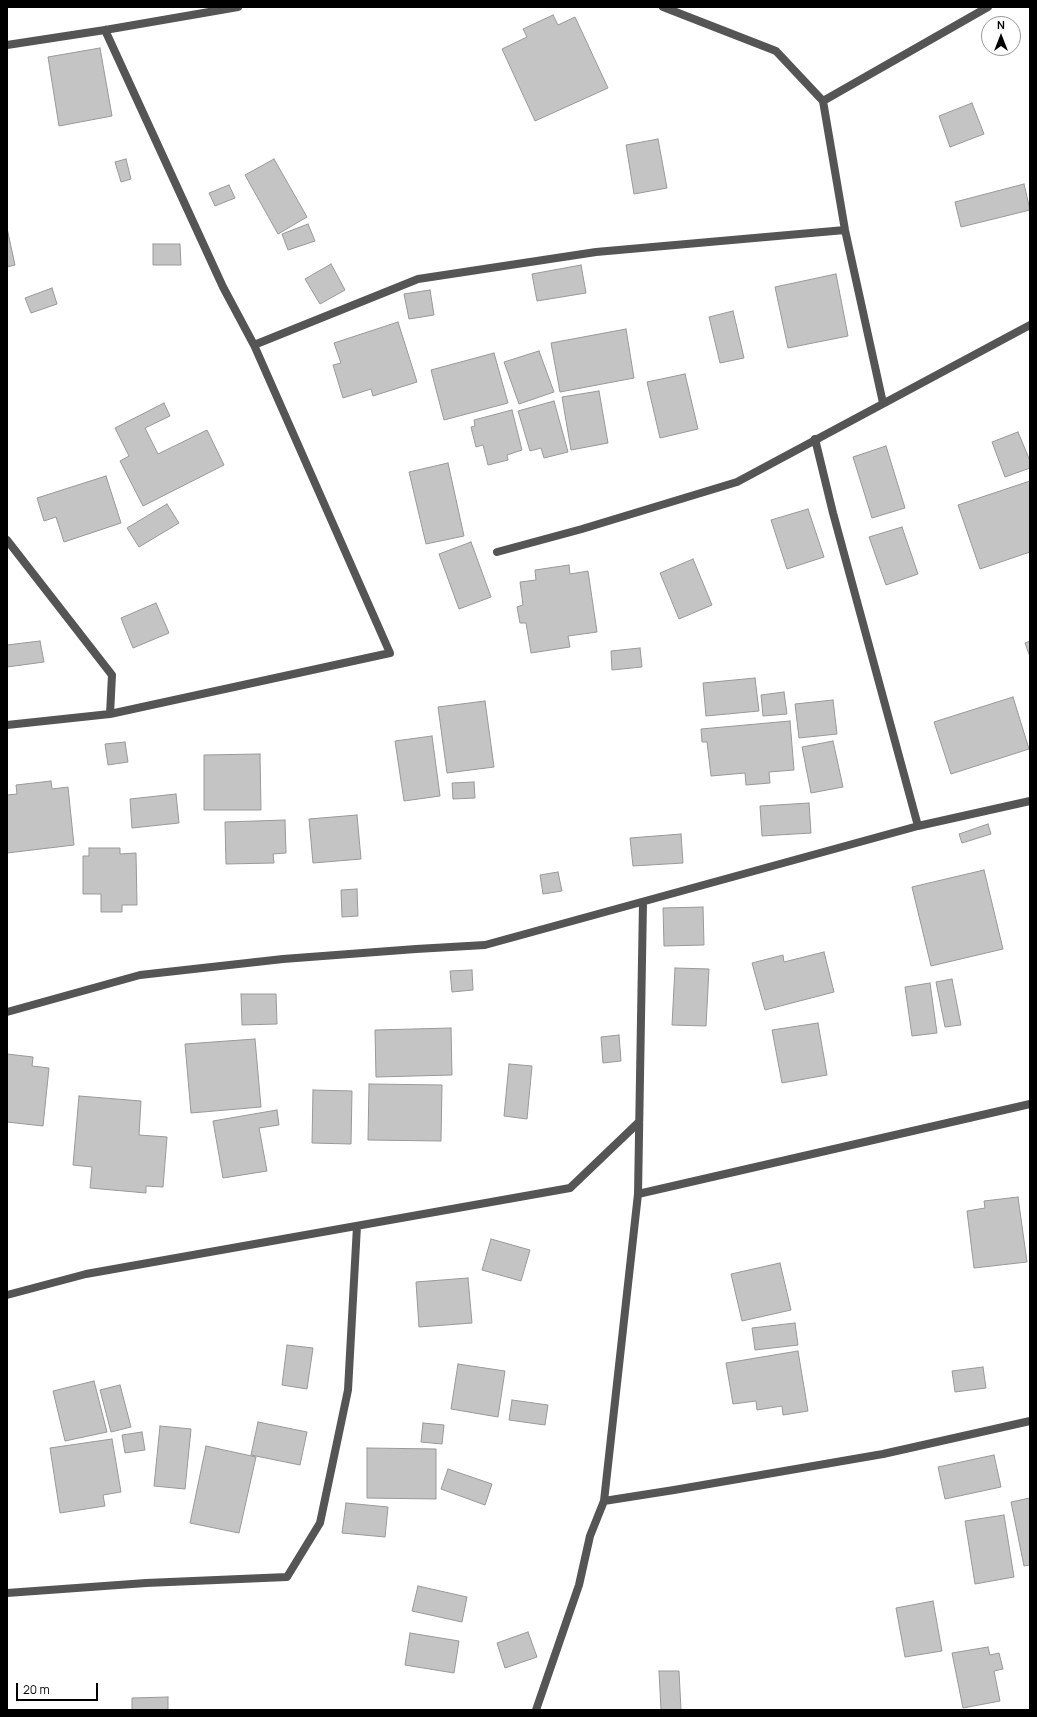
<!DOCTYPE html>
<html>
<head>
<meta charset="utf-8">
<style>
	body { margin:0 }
	#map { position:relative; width:1037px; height:1717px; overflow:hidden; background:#fff; font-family:Manrope,sans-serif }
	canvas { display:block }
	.frame { position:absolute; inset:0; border:8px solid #000; pointer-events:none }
	.north { position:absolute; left:981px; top:16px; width:40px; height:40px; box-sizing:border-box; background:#fff; border:1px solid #999; border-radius:50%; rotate:0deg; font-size:11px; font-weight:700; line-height:16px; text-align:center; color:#000 }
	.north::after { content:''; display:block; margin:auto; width:14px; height:18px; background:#000; clip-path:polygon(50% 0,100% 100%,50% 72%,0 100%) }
	.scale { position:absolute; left:16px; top:1683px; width:82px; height:18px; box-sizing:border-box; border:2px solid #000; border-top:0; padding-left:5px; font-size:12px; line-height:14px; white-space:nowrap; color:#000; -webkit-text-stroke:3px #fff; paint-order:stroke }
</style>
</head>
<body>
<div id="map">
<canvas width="1037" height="1717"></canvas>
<div class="frame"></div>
<div class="north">N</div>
<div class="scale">20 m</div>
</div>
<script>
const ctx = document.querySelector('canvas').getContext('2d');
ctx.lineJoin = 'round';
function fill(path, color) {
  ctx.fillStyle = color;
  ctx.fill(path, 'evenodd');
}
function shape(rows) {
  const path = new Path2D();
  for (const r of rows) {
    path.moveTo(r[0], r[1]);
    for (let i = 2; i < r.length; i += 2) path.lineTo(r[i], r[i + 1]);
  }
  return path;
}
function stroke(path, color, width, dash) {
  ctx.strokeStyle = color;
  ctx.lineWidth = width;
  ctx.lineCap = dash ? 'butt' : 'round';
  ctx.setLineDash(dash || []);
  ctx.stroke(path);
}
const building = shape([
	[553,15,558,25,575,17,608,88,535,121,502,49,527,37,523,29,553,15],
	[100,48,112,116,59,126,48,57,100,48],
	[972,103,984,134,950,147,939,116,972,103],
	[658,139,667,188,634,194,626,145,658,139],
	[126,159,131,179,121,182,115,162,126,159],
	[274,159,307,217,278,234,245,175,274,159],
	[1024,184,1030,210,961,227,955,202,1024,184],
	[229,185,235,198,215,206,209,193,229,185],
	[308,224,315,241,288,250,282,234,308,224],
	[7,228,15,265,7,267,7,228],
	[153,244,180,244,181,265,153,265,153,244],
	[331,264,345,290,320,304,305,279,331,264],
	[581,265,586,293,537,301,532,274,581,265],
	[836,274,848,336,788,348,775,287,836,274],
	[52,288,57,304,31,313,25,298,52,288],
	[430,290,434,315,409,319,404,294,430,290],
	[733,311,744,358,720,363,709,317,733,311],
	[398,322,417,382,373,396,371,389,343,398,333,365,341,363,334,343,398,322],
	[626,329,634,378,560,392,551,343,626,329],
	[539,351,554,392,519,404,504,362,539,351],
	[494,353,508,403,444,420,431,370,494,353],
	[685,374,698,429,660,438,647,382,685,374],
	[599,391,608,443,571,450,562,397,599,391],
	[554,401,568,452,544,458,541,448,530,451,518,411,554,401],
	[164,403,170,416,145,428,158,454,207,430,224,465,143,506,120,461,129,456,115,428,164,403],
	[512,410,522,450,507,455,508,460,488,465,483,445,476,447,471,427,475,426,474,420,512,410],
	[1018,432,1030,461,1030,468,1005,477,992,442,1018,432],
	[886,446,905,508,872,518,853,457,886,446],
	[448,463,464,536,426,544,409,472,448,463],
	[106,476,121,523,64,542,56,517,44,521,37,498,106,476],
	[1030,481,1030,552,980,569,958,505,1030,481],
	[167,504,179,523,139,547,127,528,167,504],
	[808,509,824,557,787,569,771,520,808,509],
	[902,527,918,574,886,585,869,537,902,527],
	[471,542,491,597,459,609,439,554,471,542],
	[693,559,712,605,679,619,660,573,693,559],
	[569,565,570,574,588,571,597,632,568,636,570,647,531,653,526,623,520,623,517,607,523,605,520,582,536,580,535,570,569,565],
	[156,603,169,633,133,648,121,618,156,603],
	[40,641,44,662,7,667,7,645,40,641],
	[1030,641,1030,657,1025,643,1030,641],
	[640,648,642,667,612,670,611,651,640,648],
	[755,678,759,711,706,716,703,683,755,678],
	[784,692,787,714,763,716,761,695,784,692],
	[1013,697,1029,749,951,774,934,722,1013,697],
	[833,700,837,734,799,738,795,704,833,700],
	[485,701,494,767,447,773,438,707,485,701],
	[790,721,794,770,769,772,770,783,746,785,745,773,711,776,707,742,702,742,701,729,790,721],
	[432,736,440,796,404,801,395,741,432,736],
	[833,741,843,787,811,793,802,747,833,741],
	[125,742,128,762,108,765,105,744,125,742],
	[260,754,261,810,204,810,204,755,260,754],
	[51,781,52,789,68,787,74,845,7,853,7,795,17,794,16,785,51,781],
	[474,782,475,798,453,799,452,783,474,782],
	[176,794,179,823,132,828,130,799,176,794],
	[809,803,811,833,762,836,760,806,809,803],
	[357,815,361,859,313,863,309,819,357,815],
	[285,820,286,853,273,854,274,863,226,864,225,822,285,820],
	[988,824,991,834,962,843,959,834,988,824],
	[681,834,683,863,633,866,630,838,681,834],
	[89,848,120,848,120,854,136,853,137,905,122,905,122,912,101,912,101,894,83,894,83,856,89,856,89,848],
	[984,870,1003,949,931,966,912,887,984,870],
	[558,872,562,891,543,894,540,875,558,872],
	[357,889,358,916,342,917,341,890,357,889],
	[703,907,704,945,664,946,663,908,703,907],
	[824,952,834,992,765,1010,752,963,783,955,784,962,824,952],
	[675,968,709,969,706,1026,672,1025,675,968],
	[472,970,473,990,452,992,450,971,472,970],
	[952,979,961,1025,945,1027,936,982,952,979],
	[930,983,937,1033,912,1036,905,987,930,983],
	[241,994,276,994,277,1024,242,1025,241,994],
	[818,1023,827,1075,782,1083,772,1030,818,1023],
	[451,1028,452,1075,376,1077,375,1030,451,1028],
	[619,1035,621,1061,603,1063,601,1037,619,1035],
	[255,1039,261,1107,191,1113,185,1044,255,1039],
	[7,1054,33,1057,32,1066,49,1068,43,1126,7,1122,7,1054],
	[509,1064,532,1066,527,1119,504,1116,509,1064],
	[369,1084,442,1085,441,1141,368,1140,369,1084],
	[313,1090,352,1091,351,1144,312,1143,313,1090],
	[79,1096,141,1101,139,1135,167,1137,163,1187,146,1186,146,1193,90,1188,92,1167,73,1165,79,1096],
	[277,1110,279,1125,259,1128,267,1171,223,1178,213,1121,277,1110],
	[1018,1197,1027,1262,974,1268,967,1211,985,1208,984,1201,1018,1197],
	[491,1239,530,1250,521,1281,482,1270,491,1239],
	[780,1263,791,1310,742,1321,731,1274,780,1263],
	[468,1278,472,1323,419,1327,416,1282,468,1278],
	[795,1323,798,1345,755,1350,752,1328,795,1323],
	[287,1345,313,1348,307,1389,282,1385,287,1345],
	[798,1351,808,1411,783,1415,782,1406,757,1410,756,1401,733,1404,726,1363,798,1351],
	[458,1364,505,1371,498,1417,451,1409,458,1364],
	[983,1367,986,1388,955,1392,952,1371,983,1367],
	[94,1381,107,1432,65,1441,53,1391,94,1381],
	[120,1385,131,1427,111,1432,100,1390,120,1385],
	[512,1400,548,1405,545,1425,509,1420,512,1400],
	[258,1422,307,1432,300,1465,251,1455,258,1422],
	[423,1423,444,1425,442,1444,421,1442,423,1423],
	[160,1426,191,1429,185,1489,154,1486,160,1426],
	[142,1432,145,1450,125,1453,122,1435,142,1432],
	[112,1439,121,1492,103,1495,105,1506,60,1513,50,1448,112,1439],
	[206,1446,256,1457,239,1533,190,1523,206,1446],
	[367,1448,436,1449,436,1499,367,1498,367,1448],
	[994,1455,1001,1487,945,1499,938,1467,994,1455],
	[448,1469,492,1484,485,1505,441,1489,448,1469],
	[1030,1498,1030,1565,1024,1566,1011,1502,1030,1498],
	[346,1503,388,1507,385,1537,342,1533,346,1503],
	[1004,1515,1014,1577,975,1584,965,1521,1004,1515],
	[418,1586,467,1597,462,1622,412,1611,418,1586],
	[933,1601,942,1651,905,1657,896,1608,933,1601],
	[528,1632,537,1657,505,1668,497,1643,528,1632],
	[410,1633,459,1641,454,1673,405,1665,410,1633],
	[988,1647,990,1655,999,1653,1003,1669,994,1671,1000,1701,963,1708,952,1653,988,1647],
	[659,1671,679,1671,681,1710,661,1710,659,1671],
	[168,1697,168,1710,132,1710,132,1698,168,1697]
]);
fill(building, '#c4c4c4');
stroke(building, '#999', 1);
stroke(shape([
	[663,7,776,51,823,101,845,230,883,403],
	[7,45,105,30,238,7],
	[823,101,988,7],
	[254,345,418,279,596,252,845,230],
	[815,439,833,513,918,826],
	[7,540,112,675,110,714],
	[497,552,582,529,737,482,1030,325],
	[7,725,110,714,390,653,254,345,223,287,105,30],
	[7,1012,140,975,283,959,416,949,485,945,918,826,1030,801],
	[638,1194,1030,1104],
	[7,1295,86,1274,570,1188,639,1122],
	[604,1501,674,1490,883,1454,1030,1421],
	[7,1593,146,1583,287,1577,320,1523,348,1390,357,1226],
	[536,1710,579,1585,590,1536,604,1501,638,1194,643,902]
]), '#555', 8);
</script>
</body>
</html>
